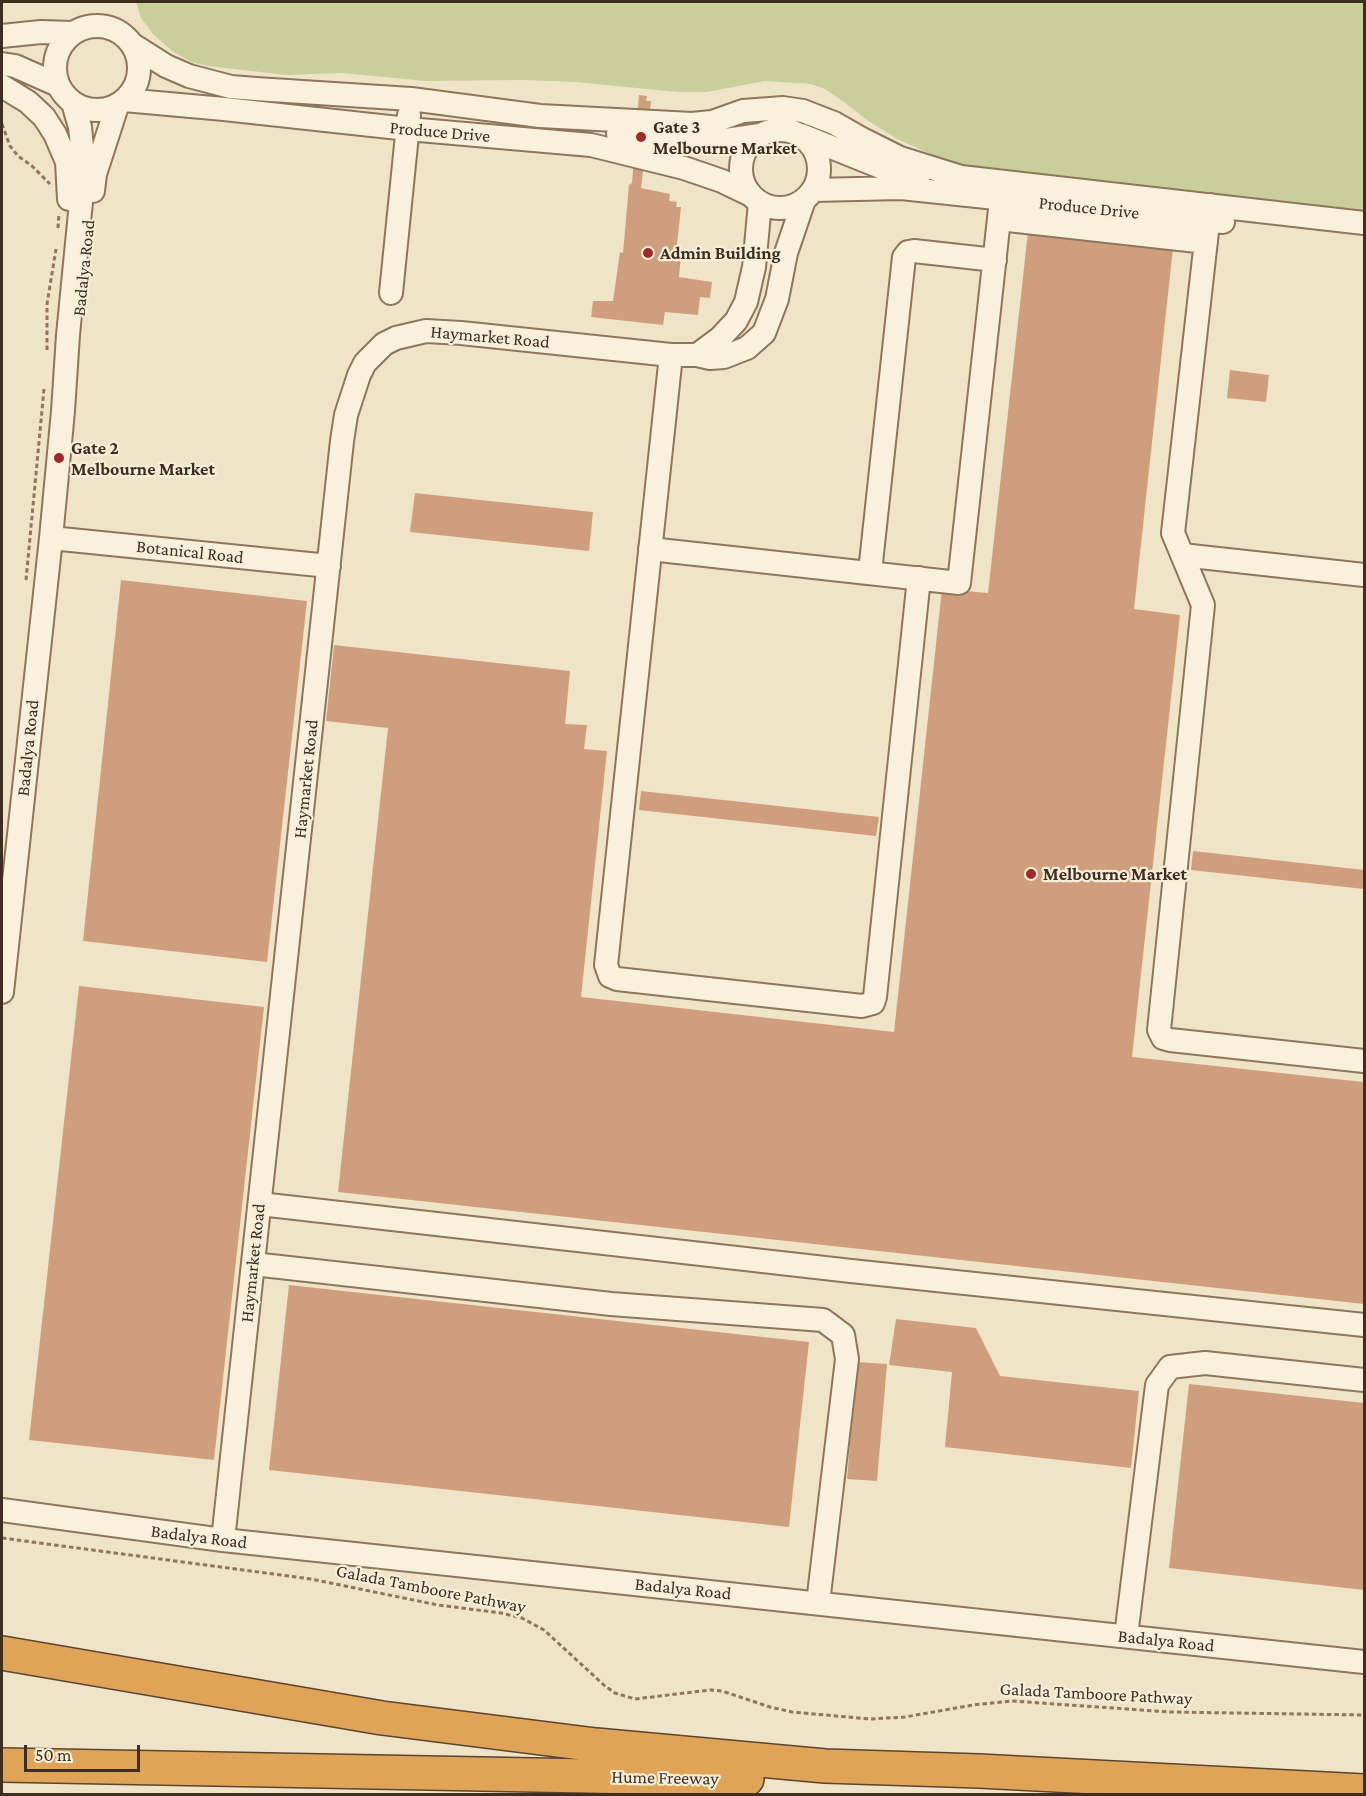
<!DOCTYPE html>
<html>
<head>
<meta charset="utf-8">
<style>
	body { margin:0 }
	#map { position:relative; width:1366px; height:1796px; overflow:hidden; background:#f0e4c8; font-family:"Crimson Pro",serif }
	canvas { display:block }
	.frame { position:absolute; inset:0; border:3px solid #3d2e20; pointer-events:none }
	.scale { position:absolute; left:24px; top:1745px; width:116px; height:27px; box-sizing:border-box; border:3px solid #3d2e20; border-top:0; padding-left:8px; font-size:18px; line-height:21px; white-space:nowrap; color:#3d2e20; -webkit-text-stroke:4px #f7eed8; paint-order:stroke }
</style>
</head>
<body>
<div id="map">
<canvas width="1366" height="1796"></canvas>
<div class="frame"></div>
<div class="scale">50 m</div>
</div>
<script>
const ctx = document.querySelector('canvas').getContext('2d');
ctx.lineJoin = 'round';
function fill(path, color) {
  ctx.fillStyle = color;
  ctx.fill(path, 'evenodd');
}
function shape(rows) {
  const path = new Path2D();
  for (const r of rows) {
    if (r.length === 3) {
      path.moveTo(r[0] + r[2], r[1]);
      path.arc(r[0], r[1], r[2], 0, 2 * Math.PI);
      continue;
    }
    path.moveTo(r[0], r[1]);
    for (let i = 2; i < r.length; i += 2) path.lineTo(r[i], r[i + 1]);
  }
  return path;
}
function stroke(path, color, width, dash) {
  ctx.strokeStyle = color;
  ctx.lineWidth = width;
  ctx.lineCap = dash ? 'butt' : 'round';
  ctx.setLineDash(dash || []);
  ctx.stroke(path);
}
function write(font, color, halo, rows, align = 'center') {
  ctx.font = font + ' "Crimson Pro",serif';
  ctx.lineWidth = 4.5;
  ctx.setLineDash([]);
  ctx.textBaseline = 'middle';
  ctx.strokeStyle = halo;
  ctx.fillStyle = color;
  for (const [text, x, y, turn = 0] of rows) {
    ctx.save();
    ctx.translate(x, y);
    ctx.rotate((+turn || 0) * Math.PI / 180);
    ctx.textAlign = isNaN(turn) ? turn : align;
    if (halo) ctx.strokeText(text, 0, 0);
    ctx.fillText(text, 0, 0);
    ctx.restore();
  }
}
fill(shape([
	[136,2,1364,2,1364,212,982,171,944,160,897,139,867,120,844,102,825,89,811,84,765,81,707,92,678,92,575,82,524,80,426,81,342,73,286,75,208,66,191,62,172,51,153,34,141,18]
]), '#c9cf9b');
fill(shape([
	[639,95,647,96,646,101,651,101,641,188,670,194,669,201,677,202,676,207,681,207,676,254,681,255,679,277,712,282,710,298,700,297,698,315,665,312,663,325,591,317,593,301,613,301,620,252,623,253,629,185,632,183],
	[1028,232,1173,248,1134,609,1180,615,1132,1057,1364,1082,1364,1304,338,1192,388,728,326,721,334,645,570,671,565,724,587,725,584,749,607,751,581,997,894,1032,942,589,988,593],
	[1230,370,1269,375,1266,402,1227,398],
	[415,493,593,512,589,551,410,532],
	[121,580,307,601,267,962,83,941],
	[641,791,879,817,876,836,639,810],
	[1193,851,1364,870,1364,889,1191,870],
	[79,986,264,1007,214,1460,29,1440],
	[289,1285,809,1342,789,1527,269,1470],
	[896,1319,976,1328,1000,1376,1139,1391,1131,1468,945,1447,952,1372,889,1365],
	[857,1362,887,1364,877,1481,847,1479],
	[1189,1384,1364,1403,1364,1590,1169,1568]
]), '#cf9f7d');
const minor = shape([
	[97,68,42],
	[2,36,41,32,73,33],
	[133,45,166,66,189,76,231,87,256,89,411,99,540,116,692,124,712,122,743,111,783,108,803,111,834,123,862,139,900,158,961,177,1364,223],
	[2,64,15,66,58,85],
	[2,86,28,102,44,117,55,134,67,162,69,199],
	[124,100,224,109,408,129,591,145,684,168,722,181,749,194],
	[780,169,39],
	[618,134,688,141,726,140,760,135],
	[801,135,888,170,920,173],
	[813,190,901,188,1223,222],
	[93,191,95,174,117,106],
	[1210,205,1173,533,1203,605,1159,1030,1163,1038,1170,1040,1364,1061],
	[999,219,1206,242],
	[391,293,409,115],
	[671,355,606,965,610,976,617,979,862,1006,873,1003,875,997,919,578],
	[697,355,720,338,736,321,746,302,754,267,760,203],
	[51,538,329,566],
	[650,549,959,583,1003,182],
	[1182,555,1364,575],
	[870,572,904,257,908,252,914,251,995,260],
	[2,992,51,538,63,411,68,335,82,192,82,147,80,127,73,103],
	[260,1204,851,1271,1364,1325],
	[253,1264,611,1304,823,1320,843,1335,847,1359,818,1603],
	[2,1510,223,1540,1364,1662],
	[223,1540,342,441,346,415,359,375,365,363,384,344,396,338,426,331,461,333,671,355,697,355,710,358,724,357,747,348,764,333,777,299,786,253,804,200],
	[1126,1636,1157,1385,1170,1367,1205,1363,1364,1380]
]);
const highway = shape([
	[2,1653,382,1718,596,1745,825,1766,979,1771,1364,1791],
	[2,1765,747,1779]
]);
stroke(minor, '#8d765c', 26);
stroke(highway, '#5b4430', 36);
stroke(shape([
	[2,124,10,146,18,156,32,166,50,184],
	[58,228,59,213],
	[47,350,47,304,56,249],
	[26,580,44,389],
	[2,1538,311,1579,438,1605,501,1613,522,1618,544,1630,605,1686,615,1693,635,1699,710,1690,722,1691,770,1707,792,1712,870,1719,905,1717,973,1705,1012,1701,1170,1712,1364,1715]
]), '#8d765c', 3, [4.5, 3]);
stroke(minor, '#faf1dc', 22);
stroke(highway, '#e0a458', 33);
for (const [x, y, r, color] of [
	[641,137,6,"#9e2a2b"],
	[648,253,6,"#9e2a2b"],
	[59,458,6,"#9e2a2b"],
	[1031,874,6,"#9e2a2b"]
]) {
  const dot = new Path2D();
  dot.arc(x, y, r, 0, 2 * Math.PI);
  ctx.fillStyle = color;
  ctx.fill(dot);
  stroke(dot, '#f7eed8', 2);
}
write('bold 18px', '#3d2e20', '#f7eed8', [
	["Gate 3",653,127],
	["Melbourne Market",653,148],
	["Admin Building",660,253],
	["Gate 2",71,448],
	["Melbourne Market",71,469],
	["Melbourne Market",1043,874]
], 'left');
write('18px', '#3d2e20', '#f7eed8', [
	["Produce Drive",440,132,5],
	["Produce Drive",1089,208,6],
	["Badalya Road",84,268,-84],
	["Haymarket Road",490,337,5],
	["Botanical Road",190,552,6],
	["Badalya Road",28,748,-84],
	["Haymarket Road",306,779,-84],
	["Haymarket Road",253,1263,-84],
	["Badalya Road",199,1537,7],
	["Galada Tamboore Pathway",431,1589,11],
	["Badalya Road",683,1589,6],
	["Badalya Road",1166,1641,6],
	["Galada Tamboore Pathway",1096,1694,3],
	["Hume Freeway",665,1778,1]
]);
</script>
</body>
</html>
